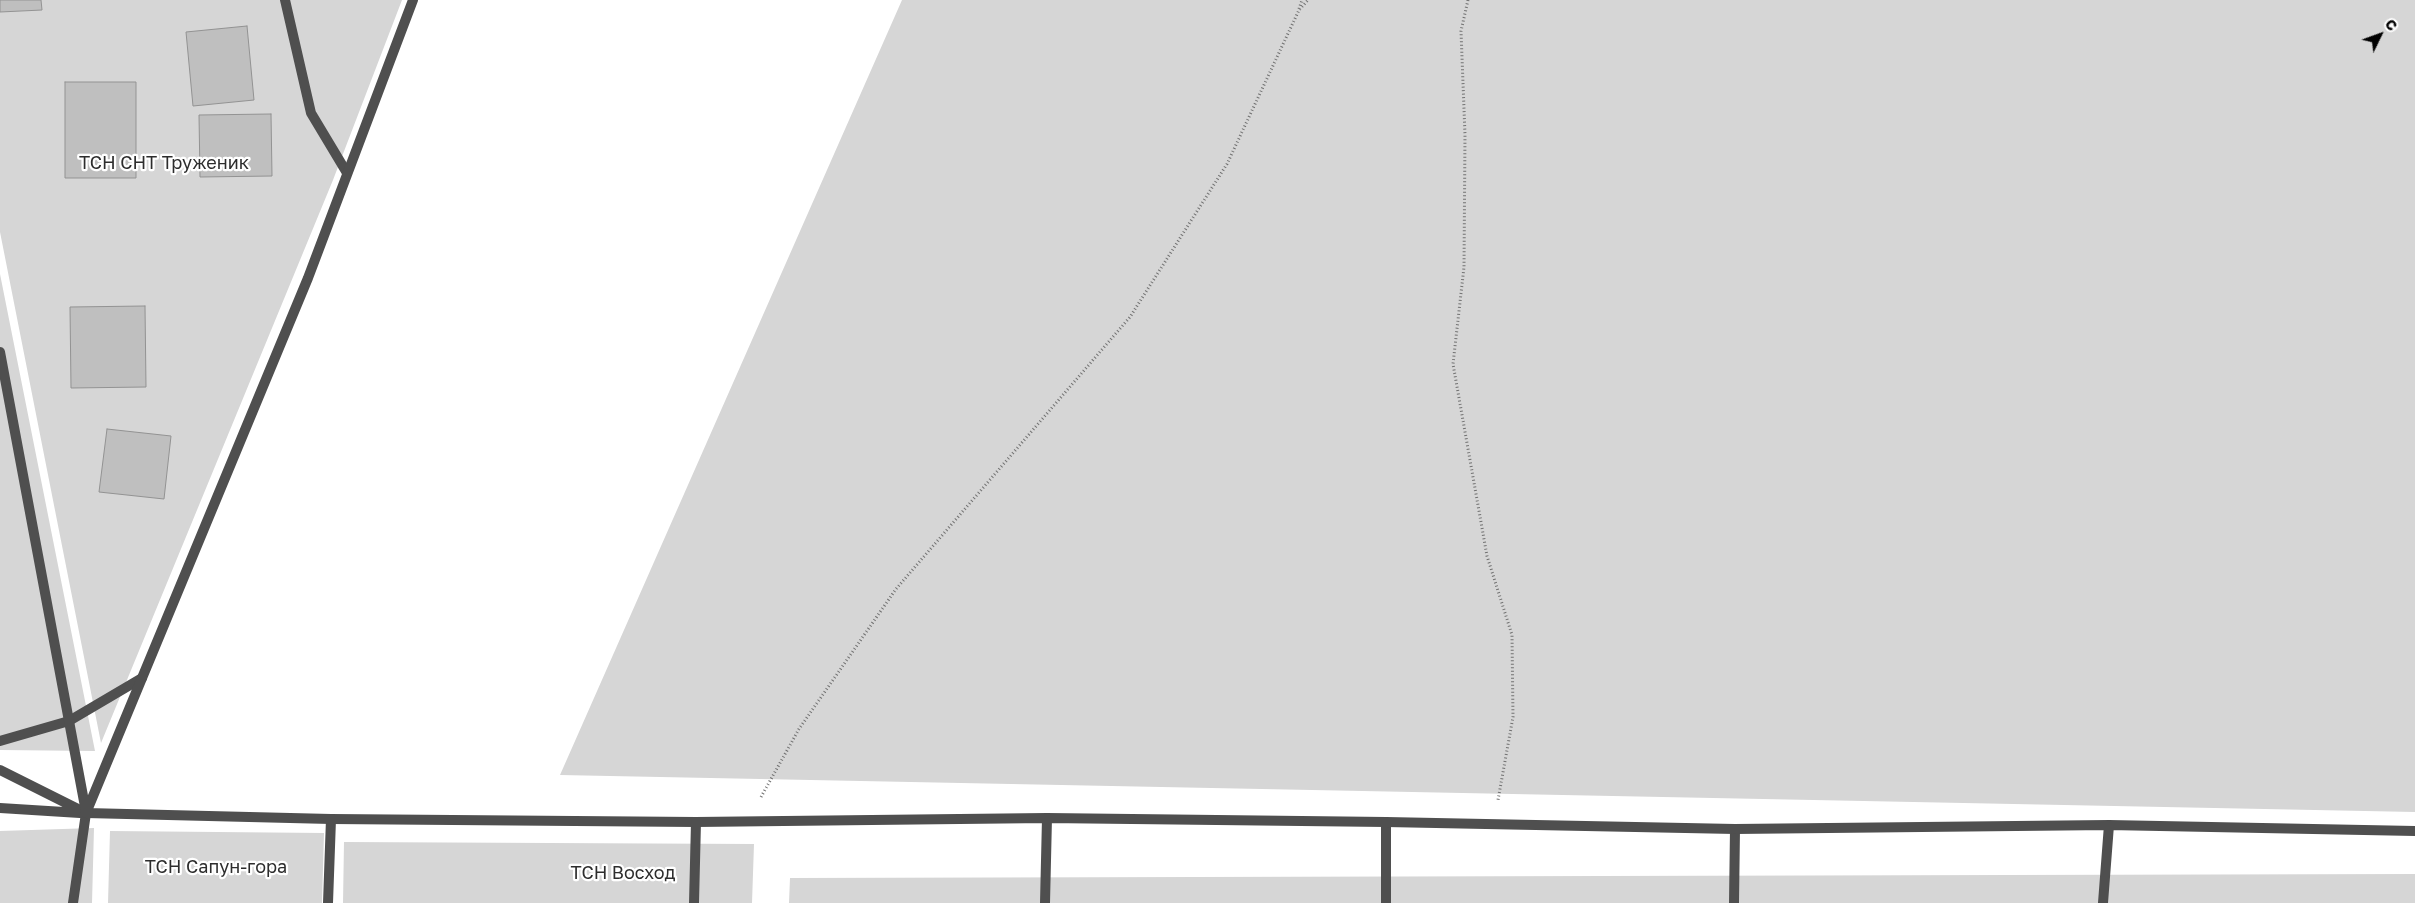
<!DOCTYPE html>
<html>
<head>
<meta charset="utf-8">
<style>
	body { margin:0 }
	#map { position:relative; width:2415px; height:903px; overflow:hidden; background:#fff; font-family:"Golos Text",sans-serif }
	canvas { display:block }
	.north { position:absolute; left:2355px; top:10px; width:50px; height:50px; -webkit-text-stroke:4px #fff; paint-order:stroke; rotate:48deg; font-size:14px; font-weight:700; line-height:20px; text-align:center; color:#000 }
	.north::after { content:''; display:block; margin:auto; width:18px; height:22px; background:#000; clip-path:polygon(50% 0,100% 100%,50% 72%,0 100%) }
</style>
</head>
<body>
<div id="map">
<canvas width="2415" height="903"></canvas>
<div class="north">С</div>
</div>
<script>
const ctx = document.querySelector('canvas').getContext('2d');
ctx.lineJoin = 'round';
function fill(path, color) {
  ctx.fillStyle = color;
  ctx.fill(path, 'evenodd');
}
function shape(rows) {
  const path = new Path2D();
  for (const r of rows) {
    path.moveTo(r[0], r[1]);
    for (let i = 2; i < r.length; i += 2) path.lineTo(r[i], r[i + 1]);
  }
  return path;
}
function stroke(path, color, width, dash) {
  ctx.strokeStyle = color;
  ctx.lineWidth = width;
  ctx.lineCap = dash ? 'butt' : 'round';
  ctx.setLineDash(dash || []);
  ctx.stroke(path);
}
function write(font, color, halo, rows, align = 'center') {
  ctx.font = font + ' "Golos Text",sans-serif';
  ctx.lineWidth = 4.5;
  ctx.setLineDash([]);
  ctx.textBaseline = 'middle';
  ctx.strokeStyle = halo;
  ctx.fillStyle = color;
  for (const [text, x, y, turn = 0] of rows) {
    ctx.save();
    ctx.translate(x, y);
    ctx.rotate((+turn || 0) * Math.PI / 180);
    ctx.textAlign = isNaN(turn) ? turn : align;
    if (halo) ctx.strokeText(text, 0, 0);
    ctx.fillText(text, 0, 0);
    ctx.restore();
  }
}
fill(shape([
	[0,0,402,0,333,180,101,743,0,232],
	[902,0,2415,0,2415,812,560,775],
	[0,274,95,751,0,750],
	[94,828,92,903,0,903,0,831],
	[110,831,324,833,322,903,108,903],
	[344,842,754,844,752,903,343,903],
	[2415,874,2415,903,789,903,790,878]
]), '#d6d6d6');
const building = shape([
	[0,0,41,0,42,10,0,12,0,0],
	[247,26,254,100,193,106,186,32,247,26],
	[65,82,136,82,136,178,65,178,65,82],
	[271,114,272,176,200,177,199,115,271,114],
	[145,306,146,387,71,388,70,307,145,306],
	[107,429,171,436,164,499,99,492,107,429]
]);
fill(building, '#bfbfbf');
stroke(building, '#939393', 1);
stroke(shape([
	[1468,0,1461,31,1465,135,1464,267,1453,364,1487,556,1512,635,1513,717,1498,800],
	[1299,9,1302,0],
	[761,797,799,729,896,589,1130,317,1227,164,1299,10,1308,0]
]), '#717171', 3, [1, 2.5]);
stroke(shape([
	[285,0,311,113,347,173],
	[0,741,69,721,142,678],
	[0,770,86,813],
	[0,808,80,813],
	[73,903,86,813],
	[328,903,331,819],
	[694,903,696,822],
	[1045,903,1047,818],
	[1386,903,1386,822],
	[1734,903,1735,829],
	[2103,903,2109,825]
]), '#4f4f4f', 10);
stroke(shape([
	[0,352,86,812],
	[86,813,331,819,696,822,1047,818,1386,822,1735,829,2109,825,2415,831],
	[86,813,308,278,413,0]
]), '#4f4f4f', 10);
write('18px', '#2d2d2d', '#fff', [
	["ТСН СНТ Труженик",164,163],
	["ТСН Сапун-гора",216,867],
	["ТСН Восход",623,873]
]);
</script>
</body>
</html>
